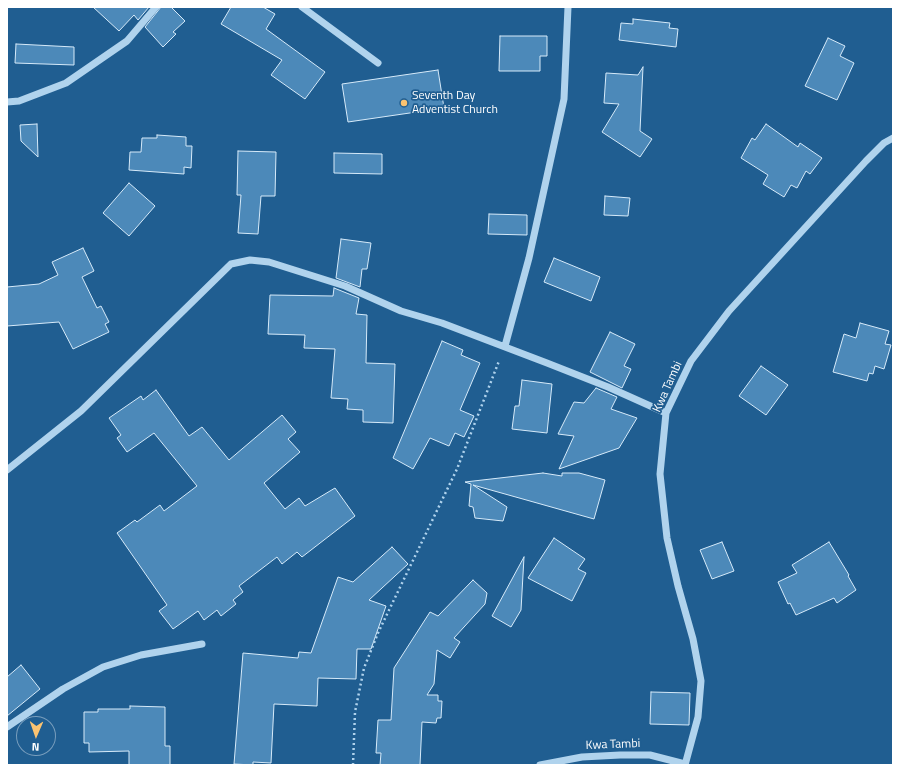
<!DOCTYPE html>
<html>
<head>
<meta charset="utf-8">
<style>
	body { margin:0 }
	#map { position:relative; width:900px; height:772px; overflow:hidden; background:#205e91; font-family:"Titillium Web",sans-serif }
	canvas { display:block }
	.frame { position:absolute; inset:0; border:8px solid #fff; pointer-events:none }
	.north { position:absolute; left:16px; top:716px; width:40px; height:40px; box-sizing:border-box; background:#205e91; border:1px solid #799ebd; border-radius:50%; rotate:182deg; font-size:11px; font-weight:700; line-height:16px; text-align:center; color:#fff }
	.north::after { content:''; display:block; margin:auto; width:14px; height:18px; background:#fbc371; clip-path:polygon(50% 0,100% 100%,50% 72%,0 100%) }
</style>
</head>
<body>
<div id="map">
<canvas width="900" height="772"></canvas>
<div class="frame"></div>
<div class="north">N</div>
</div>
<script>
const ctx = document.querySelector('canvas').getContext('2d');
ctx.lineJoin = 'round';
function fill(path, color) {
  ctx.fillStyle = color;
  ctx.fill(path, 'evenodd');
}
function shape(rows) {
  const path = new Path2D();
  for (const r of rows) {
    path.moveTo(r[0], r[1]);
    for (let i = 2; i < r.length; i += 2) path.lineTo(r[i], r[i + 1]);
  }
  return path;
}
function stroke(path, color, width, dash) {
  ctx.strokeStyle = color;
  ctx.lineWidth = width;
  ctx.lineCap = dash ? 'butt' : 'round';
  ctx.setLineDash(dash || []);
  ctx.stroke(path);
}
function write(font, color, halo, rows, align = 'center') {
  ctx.font = font + ' "Titillium Web",sans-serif';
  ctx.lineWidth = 3.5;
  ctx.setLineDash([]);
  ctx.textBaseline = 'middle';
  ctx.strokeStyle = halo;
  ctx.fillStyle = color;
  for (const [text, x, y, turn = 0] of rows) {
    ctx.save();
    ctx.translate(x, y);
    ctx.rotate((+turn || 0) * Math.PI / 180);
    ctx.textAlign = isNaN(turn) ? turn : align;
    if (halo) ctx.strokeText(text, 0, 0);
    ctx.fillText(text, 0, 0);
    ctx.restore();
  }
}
const building = shape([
	[93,7,149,7,138,20,134,15,119,31,93,7],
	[161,7,171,7,185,21,173,32,176,34,163,47,145,27,161,7],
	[231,7,263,7,275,14,266,29,325,72,305,99,271,75,282,60,221,24,231,7],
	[633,19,670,23,669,28,678,29,676,47,619,40,621,23,633,24,633,19],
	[500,36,547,36,547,56,540,56,540,71,499,71,500,36],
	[828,38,845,46,840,56,854,63,837,100,805,86,828,38],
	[16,44,74,47,74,65,15,63,16,44],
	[643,67,640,131,652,139,640,157,602,132,619,104,604,103,606,73,638,75,643,67],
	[438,70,444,108,348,122,342,84,438,70],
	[37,124,38,157,21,141,20,125,37,124],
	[766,124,798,147,800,143,822,158,810,174,806,171,797,188,791,185,784,197,763,184,768,175,741,158,752,138,755,140,766,124],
	[157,135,186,137,186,146,192,146,191,168,184,167,184,174,129,170,130,152,141,152,142,138,157,138,157,135],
	[238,151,276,152,275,196,261,196,258,234,238,233,241,195,237,195,238,151],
	[334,153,382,154,382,174,334,173,334,153],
	[129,183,155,206,129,236,103,213,129,183],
	[605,196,630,198,628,216,604,215,605,196],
	[489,214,527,215,527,235,488,234,489,214],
	[341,239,371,243,367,269,362,269,360,287,336,278,341,239],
	[83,248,94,271,82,277,97,308,101,306,109,322,105,324,109,332,73,349,59,322,7,326,7,287,39,284,58,275,52,262,83,248],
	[554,258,600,277,591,301,544,282,554,258],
	[334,288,359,298,356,314,367,315,366,363,395,364,393,423,363,422,363,410,347,409,348,399,331,398,335,349,304,348,305,335,268,334,270,295,333,296,334,288],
	[860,323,889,331,885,344,891,345,884,369,875,366,873,374,869,373,867,381,833,372,844,334,856,338,860,323],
	[610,332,635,344,624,366,631,369,622,388,590,372,610,332],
	[442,341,463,350,461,355,480,363,460,410,474,416,464,437,455,433,449,446,430,438,413,469,393,458,442,341],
	[761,366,788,385,766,415,739,396,761,366],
	[522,380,552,384,547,433,512,429,515,406,519,406,522,380],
	[596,388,617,397,611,409,637,418,619,448,559,469,574,436,558,434,574,402,584,403,596,388],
	[156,390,189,436,202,427,229,460,282,415,296,432,288,439,300,452,264,483,285,509,299,498,305,506,335,488,355,516,302,557,297,552,282,564,277,557,239,586,243,592,233,600,236,604,221,616,217,610,204,620,198,611,173,629,159,611,167,605,117,533,135,520,137,522,160,505,164,511,197,486,154,433,127,452,117,438,121,435,109,418,141,396,143,400,156,390],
	[543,473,562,476,562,473,579,473,605,480,594,519,473,485,507,507,503,521,475,518,473,507,469,506,471,484,465,482,543,473],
	[554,538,585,559,578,569,586,573,572,601,528,578,554,538],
	[722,542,734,571,712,579,700,550,722,542],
	[829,542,849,575,848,576,856,590,837,603,834,598,796,615,790,603,788,604,778,582,797,573,792,565,829,542],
	[392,547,408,564,369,600,386,606,371,649,357,649,356,679,318,678,317,706,274,704,271,763,253,762,253,765,234,764,243,653,298,658,299,652,311,653,338,577,353,582,392,547],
	[524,557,521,610,511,627,492,616,524,557],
	[473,580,487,593,485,604,454,638,460,642,450,658,437,650,434,684,427,695,438,695,438,701,442,701,441,718,437,718,436,723,422,722,420,765,380,765,381,753,376,753,378,720,391,720,394,668,430,612,438,616,473,580],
	[21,665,40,689,7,716,7,677,21,665],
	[651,692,690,693,689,725,650,724,651,692],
	[130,706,165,707,165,746,170,746,170,765,129,765,129,751,89,752,89,743,84,743,84,712,98,712,98,709,130,709,130,706]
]);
fill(building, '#4c89b9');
stroke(building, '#d6eaf9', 1);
stroke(shape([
	[353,765,355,712,364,668,378,633,457,469,499,361]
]), '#b0d3ed', 2.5, [2, 3]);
stroke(shape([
	[302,7,378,63],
	[7,102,19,101,66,83,127,41,156,7],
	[505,346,529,258,564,99,568,7],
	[7,470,81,411,231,264,250,260,269,262,345,286,401,311,442,323,547,363,608,387,666,413],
	[7,727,63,689,103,667,141,655,202,644],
	[540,765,582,757,620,755,650,755,685,764],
	[685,765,698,717,701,681,693,639,678,586,667,538,660,474,666,413,691,361,729,311,866,161,884,143,893,138]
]), '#b0d3ed', 7);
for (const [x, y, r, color] of [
	[404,103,4,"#fbc371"]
]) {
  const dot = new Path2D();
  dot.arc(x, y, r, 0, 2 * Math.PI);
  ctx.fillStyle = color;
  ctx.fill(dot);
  stroke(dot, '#205e91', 1.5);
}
write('12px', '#fff', '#205e91', [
	["Seventh Day",412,96],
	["Adventist Church",412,110]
], 'left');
write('12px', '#fff', '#205e91', [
	["Kwa Tambi",668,387,-66],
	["Kwa Tambi",613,745,-2]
]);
</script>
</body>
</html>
